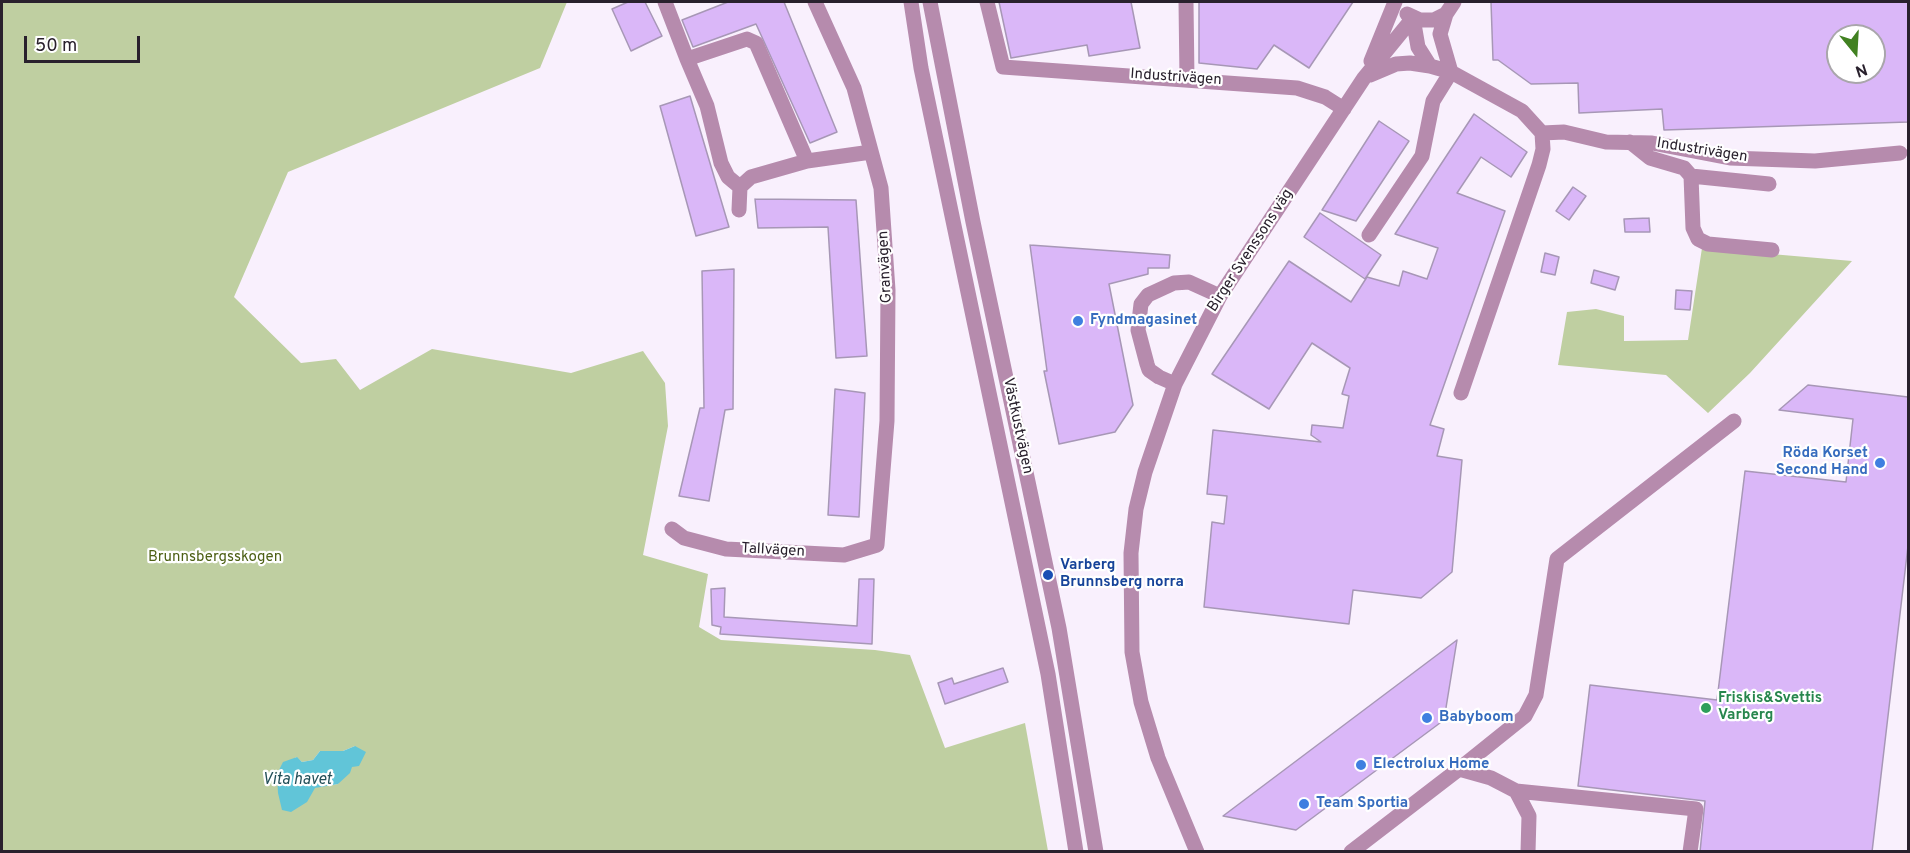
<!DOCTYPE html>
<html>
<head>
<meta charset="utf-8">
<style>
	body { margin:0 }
	#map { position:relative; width:1910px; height:853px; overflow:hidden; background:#f9f0fd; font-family:Overpass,sans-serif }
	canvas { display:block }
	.frame { position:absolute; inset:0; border:3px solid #29212d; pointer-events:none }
	.north { position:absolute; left:1826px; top:24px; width:60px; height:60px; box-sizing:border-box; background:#fff; border:2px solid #a9a6ab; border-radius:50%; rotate:162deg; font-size:16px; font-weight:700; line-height:24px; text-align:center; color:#29212d }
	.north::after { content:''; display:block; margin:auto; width:21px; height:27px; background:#418121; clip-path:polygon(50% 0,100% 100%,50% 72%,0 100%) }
	.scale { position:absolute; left:24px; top:36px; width:116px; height:27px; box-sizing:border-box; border:3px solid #29212d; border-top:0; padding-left:8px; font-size:18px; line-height:21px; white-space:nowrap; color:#29212d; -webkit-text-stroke:4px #fff; paint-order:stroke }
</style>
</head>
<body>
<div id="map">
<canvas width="1910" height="853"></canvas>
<div class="frame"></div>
<div class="north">N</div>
<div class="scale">50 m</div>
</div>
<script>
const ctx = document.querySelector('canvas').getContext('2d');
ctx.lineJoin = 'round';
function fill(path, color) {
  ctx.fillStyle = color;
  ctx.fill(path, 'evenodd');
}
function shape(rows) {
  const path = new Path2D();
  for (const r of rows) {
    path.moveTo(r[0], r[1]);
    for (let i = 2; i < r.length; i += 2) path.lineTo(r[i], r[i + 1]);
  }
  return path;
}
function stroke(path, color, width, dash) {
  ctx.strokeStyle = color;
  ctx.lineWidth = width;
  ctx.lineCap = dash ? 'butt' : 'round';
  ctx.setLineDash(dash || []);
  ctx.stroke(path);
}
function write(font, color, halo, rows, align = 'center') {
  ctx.font = font + ' Overpass,sans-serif';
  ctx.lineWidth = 4.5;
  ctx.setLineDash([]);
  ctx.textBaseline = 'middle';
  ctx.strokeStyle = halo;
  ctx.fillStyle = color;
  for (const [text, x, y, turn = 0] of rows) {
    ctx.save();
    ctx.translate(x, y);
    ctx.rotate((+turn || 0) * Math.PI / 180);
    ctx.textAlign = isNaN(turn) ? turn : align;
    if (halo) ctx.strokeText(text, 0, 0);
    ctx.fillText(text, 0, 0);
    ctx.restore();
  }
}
fill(shape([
	[2,2,567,2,540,68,288,172,234,297,301,363,336,359,360,390,432,349,571,373,643,351,665,383,668,426,643,555,708,574,699,627,721,640,875,650,910,655,945,748,1025,723,1048,851,2,852],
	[355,746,338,784,278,793,278,784,296,757,302,762,313,760,320,751,343,751],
	[1702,248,1852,261,1750,373,1708,413,1666,375,1558,365,1567,312,1596,309,1624,316,1624,341,1688,340]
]), '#bfcfa1');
fill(shape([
	[355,746,366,752,359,766,352,767,350,773,338,784,315,788,307,802,291,812,282,810,278,793,277,774,283,762,297,757,302,762,313,760,320,751,343,751]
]), '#61c5d8');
const building = shape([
	[628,2,645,2,662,36,631,51,612,9,628,2],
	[728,2,784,2,837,132,810,143,756,24,693,47,682,20,728,2],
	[999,2,1131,2,1140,48,1089,56,1087,45,1011,58,999,2],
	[1199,2,1353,2,1309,68,1274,45,1257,69,1199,63,1199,2],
	[1491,2,1908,2,1908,122,1664,130,1662,109,1579,113,1578,83,1531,84,1498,60,1493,60,1491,2],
	[1838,36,1874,36,1874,72,1838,72,1838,36],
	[690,96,729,227,696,236,660,106,690,96],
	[1474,114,1527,152,1511,177,1481,157,1457,193,1505,211,1430,425,1444,429,1437,456,1462,460,1452,572,1421,598,1353,590,1349,624,1204,607,1212,522,1224,524,1227,496,1207,494,1213,430,1321,442,1311,435,1312,425,1343,428,1349,396,1342,394,1350,368,1312,343,1269,409,1212,374,1289,261,1351,302,1367,277,1399,286,1403,271,1427,279,1438,248,1395,234,1474,114],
	[1379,121,1409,141,1356,221,1322,210,1379,121],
	[1573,187,1586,196,1569,220,1556,211,1573,187],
	[755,199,856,200,867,356,836,358,828,227,758,228,755,199],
	[1320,213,1381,255,1365,279,1304,237,1320,213],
	[1649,218,1650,232,1625,232,1624,219,1649,218],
	[1030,245,1170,255,1169,268,1148,268,1148,274,1109,284,1133,405,1115,432,1059,444,1044,371,1047,371,1030,245],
	[1545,253,1559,257,1555,275,1541,272,1545,253],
	[734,269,733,409,725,410,709,501,679,496,700,408,704,408,702,271,734,269],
	[1594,270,1619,277,1615,290,1591,283,1594,270],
	[1676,290,1692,291,1690,310,1675,309,1676,290],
	[1808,385,1908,397,1908,546,1872,852,1700,852,1705,801,1578,786,1590,685,1717,700,1745,471,1846,482,1853,419,1779,410,1808,385],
	[835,389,865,393,859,517,828,515,835,389],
	[859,579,874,579,872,644,720,634,721,627,712,625,711,589,725,588,724,617,857,626,859,579],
	[1457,640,1444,720,1296,830,1223,816,1457,640],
	[1003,668,1008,682,945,704,938,683,952,678,954,684,1003,668]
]);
fill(building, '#dab7f8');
stroke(building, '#a797b6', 1.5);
stroke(shape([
	[665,2,687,59],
	[911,2,921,68,1048,674,1076,852],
	[930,2,973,222,1059,628,1096,852],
	[987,2,1003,67,1297,88,1325,97,1344,109],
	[1186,2,1187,79],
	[1407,14,1420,20,1434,20,1446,14,1454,2],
	[1446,14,1440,34,1451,72],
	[1413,18,1418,47,1430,66,1451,72,1522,111,1542,133,1564,132,1606,142,1652,143,1730,158,1815,161,1900,153],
	[1371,61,1395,2],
	[1370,75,1396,64,1410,63,1430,66],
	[1630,142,1650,158,1684,168,1691,176,1693,228,1698,239,1708,244,1772,250],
	[1691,176,1769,184],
	[740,187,728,177,721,163,707,106,687,59,747,39,756,43,807,161],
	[739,210,740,187,751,177,807,161,871,152],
	[1369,235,1422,156,1433,101,1451,72],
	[1175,384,1159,377,1149,370,1147,364,1138,330,1141,304,1148,295,1174,283,1189,282,1220,296],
	[1461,393,1539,165,1543,149,1542,133],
	[672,529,684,538,726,549,844,555,877,545,887,421,888,290,881,188,854,88,815,2],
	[1459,769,1525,716,1536,695,1557,559,1734,421],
	[1516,791,1696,809,1690,852],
	[1197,852,1158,758,1141,702,1132,652,1131,553,1136,509,1145,472,1175,384,1220,296,1364,78,1413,18],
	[1351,852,1459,769,1491,778,1516,791,1529,816,1528,852]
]), '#b68bad', 15);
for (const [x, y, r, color] of [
	[1078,321,6,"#3f7fe0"],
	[1880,463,6,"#3f7fe0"],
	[1048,575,6,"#1a4fb4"],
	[1706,708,6,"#2e9e5b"],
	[1427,718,6,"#3f7fe0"],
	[1361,765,6,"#3f7fe0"],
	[1304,804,6,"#3f7fe0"]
]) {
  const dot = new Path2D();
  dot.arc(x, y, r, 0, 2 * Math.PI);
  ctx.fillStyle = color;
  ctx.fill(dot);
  stroke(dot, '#fff', 2);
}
write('15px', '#29212d', '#fff', [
	["Industrivägen",1176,78,4],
	["Industrivägen",1702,151,9],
	["Birger Svenssons väg",1251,251,-57],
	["Granvägen",886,267,-93],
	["Västkustvägen",1017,426,78],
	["Tallvägen",773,551,3]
]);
write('bold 15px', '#366cbe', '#fff', [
	["Fyndmagasinet",1090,321],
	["Röda Korset",1868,454,"right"],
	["Second Hand",1868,471,"right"],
	["Babyboom",1439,718],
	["Electrolux Home",1373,765],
	["Team Sportia",1316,804]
], 'left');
write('15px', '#4d6015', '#fff', [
	["Brunnsbergsskogen",215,558]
]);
write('bold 15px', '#164399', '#fff', [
	["Varberg",1060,566],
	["Brunnsberg norra",1060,583]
], 'left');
write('bold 15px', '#27864d', '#fff', [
	["Friskis&Svettis",1718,699],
	["Varberg",1718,716]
], 'left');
write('italic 16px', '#234f58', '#fff', [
	["Vita havet",297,781]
]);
</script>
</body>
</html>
